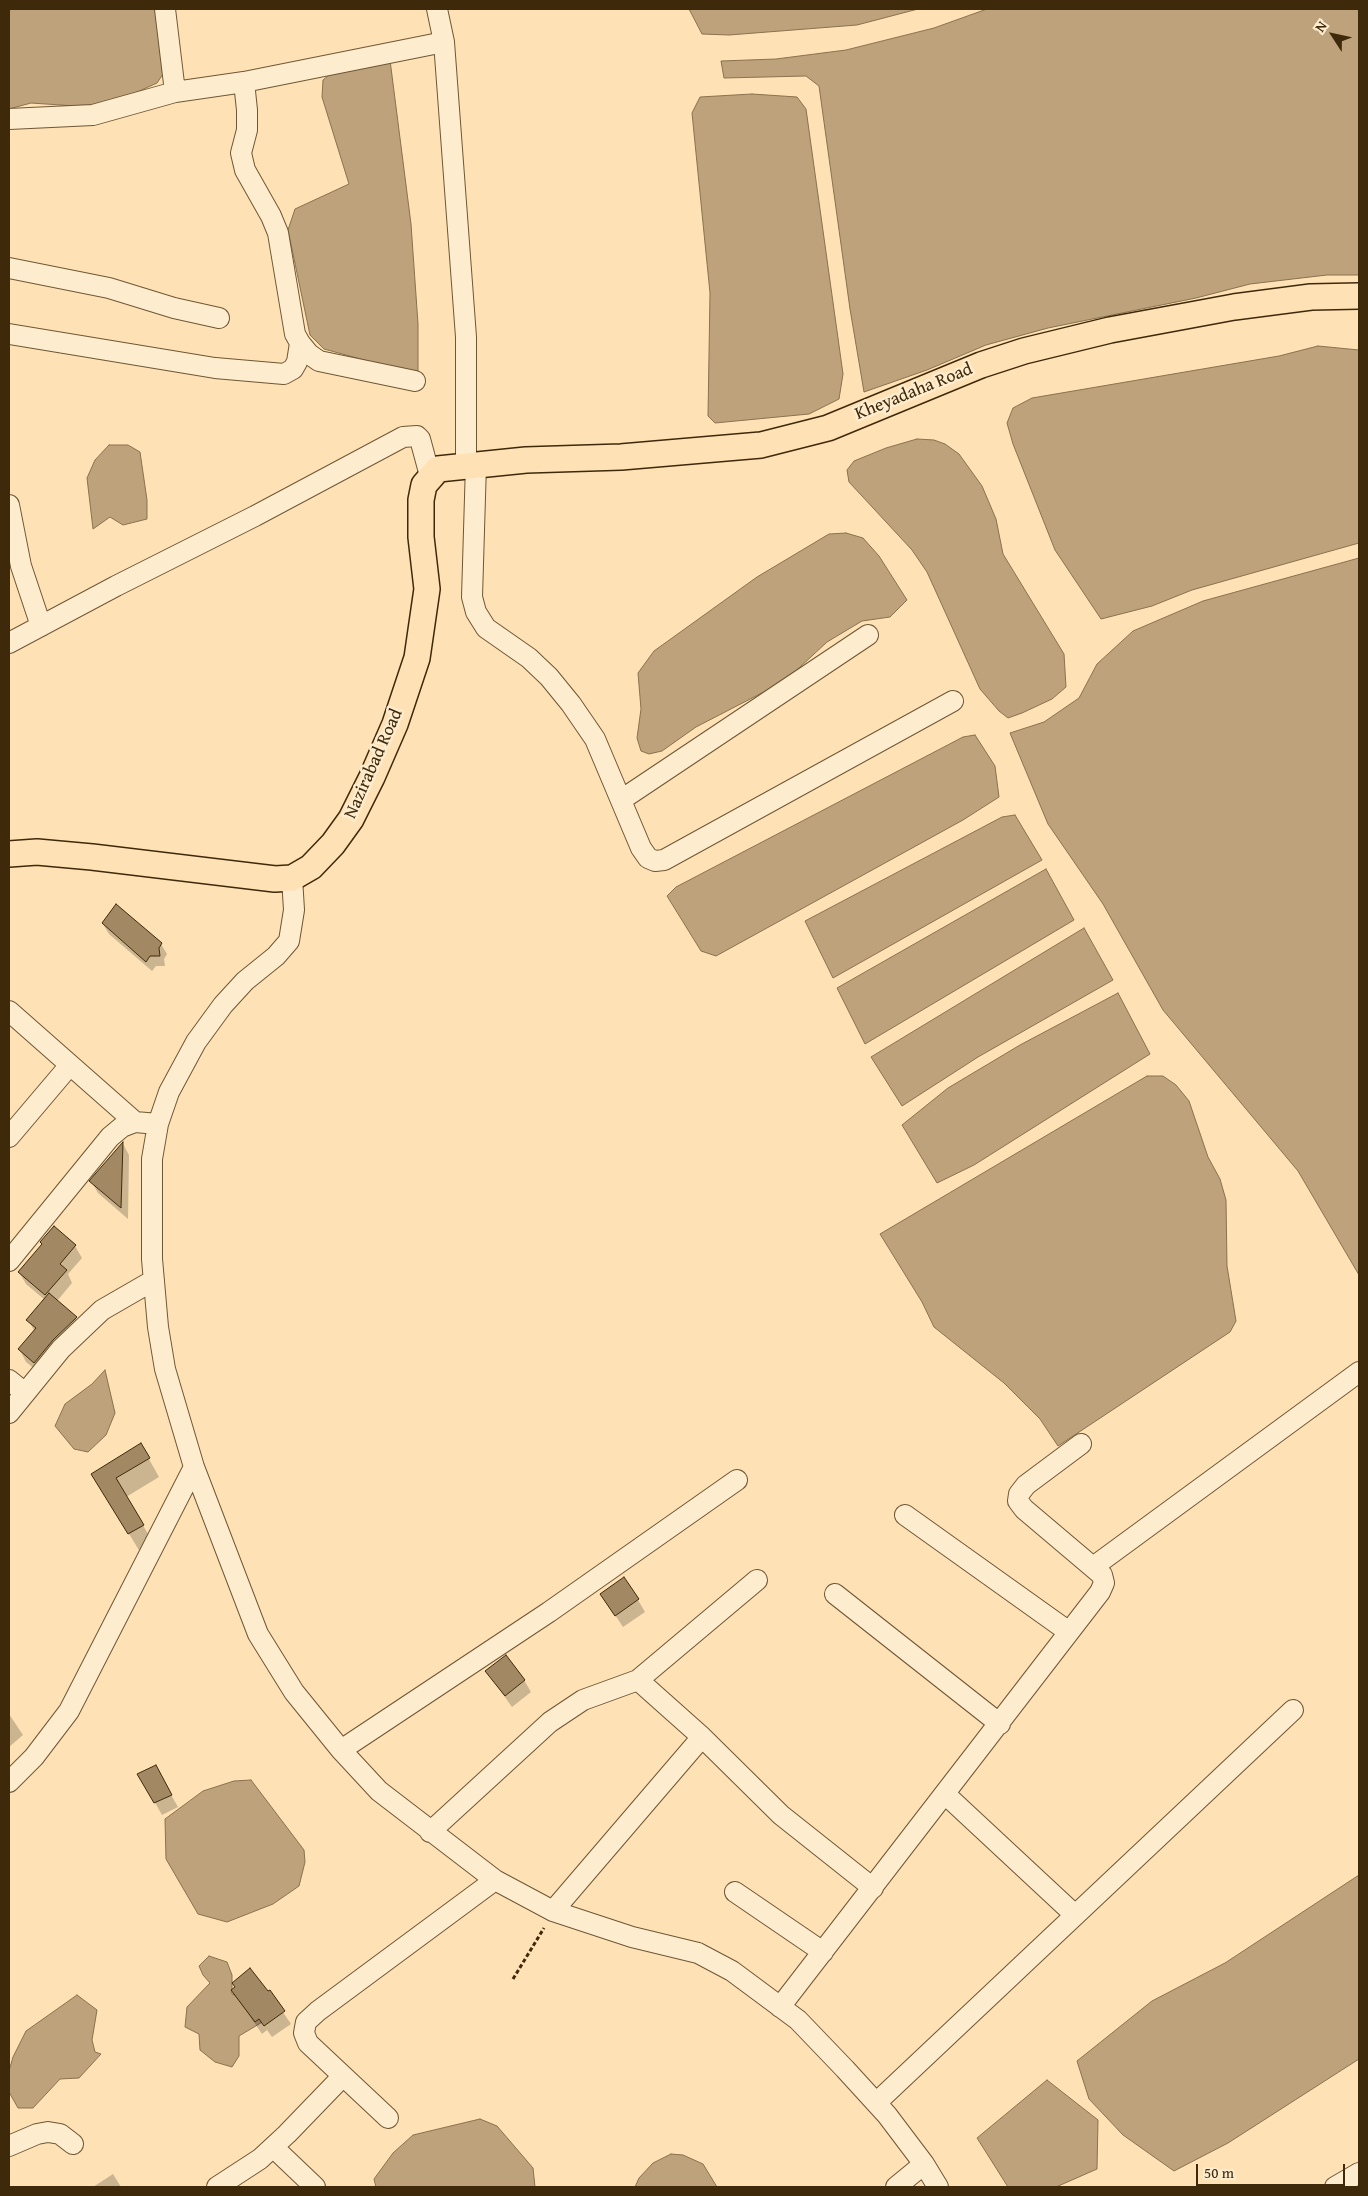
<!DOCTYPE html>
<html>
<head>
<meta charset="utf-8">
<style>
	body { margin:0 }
	#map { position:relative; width:1368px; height:2196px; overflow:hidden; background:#fee1b4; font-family:"Gentium Book Plus",serif }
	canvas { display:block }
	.frame { position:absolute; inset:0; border:10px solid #3e290b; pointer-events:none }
	.north { position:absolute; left:1308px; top:10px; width:50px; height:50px; -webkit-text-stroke:4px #feecce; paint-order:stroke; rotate:305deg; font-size:14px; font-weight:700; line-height:20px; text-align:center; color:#3e290b }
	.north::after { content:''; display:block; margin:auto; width:18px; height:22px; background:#3e290b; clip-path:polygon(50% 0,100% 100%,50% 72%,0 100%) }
	.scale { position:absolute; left:1196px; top:2164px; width:149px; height:22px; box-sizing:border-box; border:2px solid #3e290b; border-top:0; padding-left:6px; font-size:15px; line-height:18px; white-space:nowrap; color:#3e290b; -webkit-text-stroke:4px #feecce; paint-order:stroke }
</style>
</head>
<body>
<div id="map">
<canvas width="1368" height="2196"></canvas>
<div class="frame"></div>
<div class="north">N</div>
<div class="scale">50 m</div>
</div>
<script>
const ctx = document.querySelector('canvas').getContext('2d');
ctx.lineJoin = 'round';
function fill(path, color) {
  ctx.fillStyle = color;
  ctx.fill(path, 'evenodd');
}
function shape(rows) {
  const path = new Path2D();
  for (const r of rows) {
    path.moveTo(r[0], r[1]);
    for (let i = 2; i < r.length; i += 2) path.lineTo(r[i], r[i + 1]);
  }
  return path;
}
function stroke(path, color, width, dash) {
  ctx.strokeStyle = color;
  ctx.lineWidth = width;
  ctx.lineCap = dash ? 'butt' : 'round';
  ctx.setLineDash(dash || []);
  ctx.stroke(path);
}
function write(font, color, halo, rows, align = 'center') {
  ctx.font = font + ' "Gentium Book Plus",serif';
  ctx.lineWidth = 5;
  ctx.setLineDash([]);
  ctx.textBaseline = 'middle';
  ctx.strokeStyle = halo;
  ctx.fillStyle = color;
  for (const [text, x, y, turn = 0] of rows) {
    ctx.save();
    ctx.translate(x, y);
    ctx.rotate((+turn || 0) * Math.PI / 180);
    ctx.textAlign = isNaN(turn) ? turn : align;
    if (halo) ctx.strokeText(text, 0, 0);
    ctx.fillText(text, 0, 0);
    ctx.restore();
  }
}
const water = shape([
	[9,9,155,9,163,74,157,83,135,93,90,107,31,103,9,109,9,9],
	[689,9,918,9,857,25,729,35,702,34,689,9],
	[987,9,1359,9,1359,275,1327,275,1250,284,1196,298,1048,328,986,345,927,370,864,392,850,309,819,86,806,76,724,78,721,61,776,59,846,50,934,28,987,9],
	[390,60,411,224,418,324,418,371,401,370,324,349,310,335,288,230,295,209,349,184,322,97,323,80,339,67,390,60],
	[752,94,797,97,806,109,843,374,839,399,809,414,715,423,708,416,710,293,692,113,700,97,752,94],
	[1318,346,1359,350,1359,543,1192,590,1152,606,1101,619,1055,550,1013,444,1007,423,1013,408,1032,398,1279,356,1318,346],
	[917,439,934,440,945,444,959,454,982,486,996,519,1003,554,1064,654,1066,687,1052,699,1022,713,1008,718,999,711,980,689,927,572,912,550,849,482,847,470,854,461,886,448,917,439],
	[109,445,128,445,140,452,147,500,147,519,123,525,110,517,93,529,87,478,95,460,109,445],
	[846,533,863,538,879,556,907,600,890,617,862,621,827,642,785,681,696,727,662,751,649,754,641,751,637,738,641,709,638,673,654,651,757,577,829,534,846,533],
	[1359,558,1359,1275,1298,1171,1163,1010,1103,904,1048,824,1010,733,1044,722,1079,698,1097,664,1133,631,1203,601,1359,558],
	[975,735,995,766,999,797,963,820,716,956,701,951,667,896,676,887,963,737,975,735],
	[1015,815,1042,860,833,978,805,921,1002,817,1015,815],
	[1046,869,1074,920,865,1044,837,988,1046,869],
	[1084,928,1113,980,978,1057,902,1106,871,1057,1084,928],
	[1118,993,1150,1054,974,1165,937,1183,902,1125,948,1088,1020,1045,1118,993],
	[1147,1076,1163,1076,1176,1085,1189,1101,1208,1157,1220,1179,1226,1200,1227,1266,1236,1321,1230,1332,1058,1446,1040,1419,1004,1383,934,1327,922,1302,880,1234,1147,1076],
	[105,1370,115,1413,106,1435,88,1452,74,1449,55,1426,65,1404,92,1384,105,1370],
	[251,1780,304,1850,305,1862,299,1886,273,1904,227,1922,198,1914,166,1859,165,1819,203,1791,234,1781,251,1780],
	[1359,1875,1359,2059,1228,2143,1174,2171,1123,2135,1089,2099,1077,2061,1152,2001,1225,1963,1359,1875],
	[209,1956,227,1962,232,1975,232,1994,260,2005,264,2021,239,2036,239,2056,232,2067,215,2062,200,2050,199,2034,185,2027,187,2007,210,1983,203,1975,199,1966,209,1956],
	[77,1995,97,2010,92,2040,95,2052,101,2054,79,2078,60,2079,33,2108,18,2108,9,2092,9,2071,13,2057,26,2031,77,1995],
	[1047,2080,1098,2120,1097,2169,1056,2187,1008,2187,977,2138,1047,2080],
	[480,2119,497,2126,533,2168,535,2187,376,2187,374,2179,393,2153,413,2135,480,2119],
	[671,2154,683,2155,703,2164,717,2187,635,2187,639,2178,653,2163,671,2154]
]);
fill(water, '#bda27b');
stroke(water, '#8a724e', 1);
fill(shape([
	[103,924,161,944,167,954,164,959,165,966,156,966,152,971,109,934],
	[123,1144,129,1155,128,1219,98,1193,91,1181],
	[41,1242,75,1246,82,1258,68,1274,72,1283,57,1301,76,1318,83,1330,41,1374,26,1362,20,1350,35,1332,28,1320,45,1300,26,1284,19,1272,43,1245],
	[141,1445,159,1477,126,1497,154,1544,140,1552,104,1492],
	[602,1595,638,1600,645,1612,623,1627],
	[487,1672,524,1680,531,1692,512,1707],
	[9,1714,23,1735,9,1747],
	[155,1767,178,1807,162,1815,139,1774],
	[233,1991,269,1992,291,2024,272,2037,267,2030,262,2034],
	[113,2174,121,2187,93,2187]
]), '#0003');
const building = shape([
	[116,904,162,943,159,948,160,956,150,956,146,962,102,923,116,904],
	[123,1142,121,1208,89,1181,123,1142],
	[54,1226,76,1245,60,1264,67,1270,45,1295,18,1272,42,1244,40,1242,54,1226],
	[49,1293,77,1317,53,1340,34,1363,18,1349,36,1328,26,1320,49,1293],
	[141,1443,150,1458,116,1478,144,1525,128,1534,91,1474,141,1443],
	[624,1577,639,1599,615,1616,600,1594,624,1577],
	[506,1655,525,1680,505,1696,485,1671,506,1655],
	[156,1765,172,1795,154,1803,137,1774,156,1765],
	[250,1968,268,1991,270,1990,285,2011,264,2026,259,2019,255,2022,231,1990,235,1987,232,1983,250,1968]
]);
fill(building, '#a28963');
stroke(building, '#3e290b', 1);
const minor = shape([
	[165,9,175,92],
	[437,9,444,42,466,337,466,465],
	[244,82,247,110,247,130,241,153,245,170,271,216,278,233,295,334,300,343,309,354,319,361,415,381],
	[9,119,93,115,175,92,244,82,444,42],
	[9,268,109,288,174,308,219,318],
	[9,334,215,368,284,374,293,369,297,362,300,343],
	[476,464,472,597,476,612,486,628,529,658,549,677,571,704,595,739,641,848,648,858,655,861,664,860,953,701],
	[9,505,21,566,41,626],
	[9,643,116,586,255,516,403,437,417,436,420,439,430,476],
	[621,800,868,635],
	[292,878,294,910,289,941,276,956,245,981,223,1005,196,1042,169,1092,158,1124,152,1159,152,1259,158,1327,165,1369,194,1467,258,1634,294,1692,341,1750,379,1791,495,1880,553,1911,632,1937,698,1953,732,1971,798,2020,845,2069,887,2115,924,2164,938,2187],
	[9,1011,135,1122],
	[9,1137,70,1065],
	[9,1261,110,1137,122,1127,135,1122,158,1124],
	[9,1380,25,1393],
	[9,1413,61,1349,102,1310,154,1280],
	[905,1515,1069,1632],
	[1093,1567,1359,1372],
	[835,1594,1000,1724],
	[638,1680,702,1737,781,1815,873,1888],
	[341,1750,549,1612,737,1480],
	[9,1782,34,1757,69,1711,194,1467],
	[945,1794,1075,1915],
	[430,1832,550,1722,583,1700,638,1680,757,1580],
	[735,1892,823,1952],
	[553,1911,702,1737],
	[780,2007,1100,1592,1104,1583,1102,1575,1024,1509,1018,1501,1019,1494,1026,1485,1081,1444],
	[876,2103,1293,1710],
	[388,2118,308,2043,304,2033,306,2022,318,2011,495,1880],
	[9,2146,37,2134,48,2132,60,2134,73,2144],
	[273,2147,315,2187],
	[217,2187,260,2159,287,2134,343,2076],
	[896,2187,924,2164],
	[1335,2187,1359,2173]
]);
const major = shape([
	[9,854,37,852,92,857,275,879,292,878,311,867,333,844,351,819,372,777,395,724,417,658,427,589,421,537,421,500,424,485,438,469,526,460,621,457,761,445,828,428,981,365,1024,351,1110,330,1234,307,1311,297,1359,296]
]);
stroke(minor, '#6e5735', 22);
stroke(major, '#3e290b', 28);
stroke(shape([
	[513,1979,544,1928]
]), '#3e290b', 3, [4, 2.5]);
stroke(minor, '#feecce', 20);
stroke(major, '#fee1b4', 25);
write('18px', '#3e290b', '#feecce', [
	["Kheyadaha Road",914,392,-22],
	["Nazirabad Road",374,764,-66]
]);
</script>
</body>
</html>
